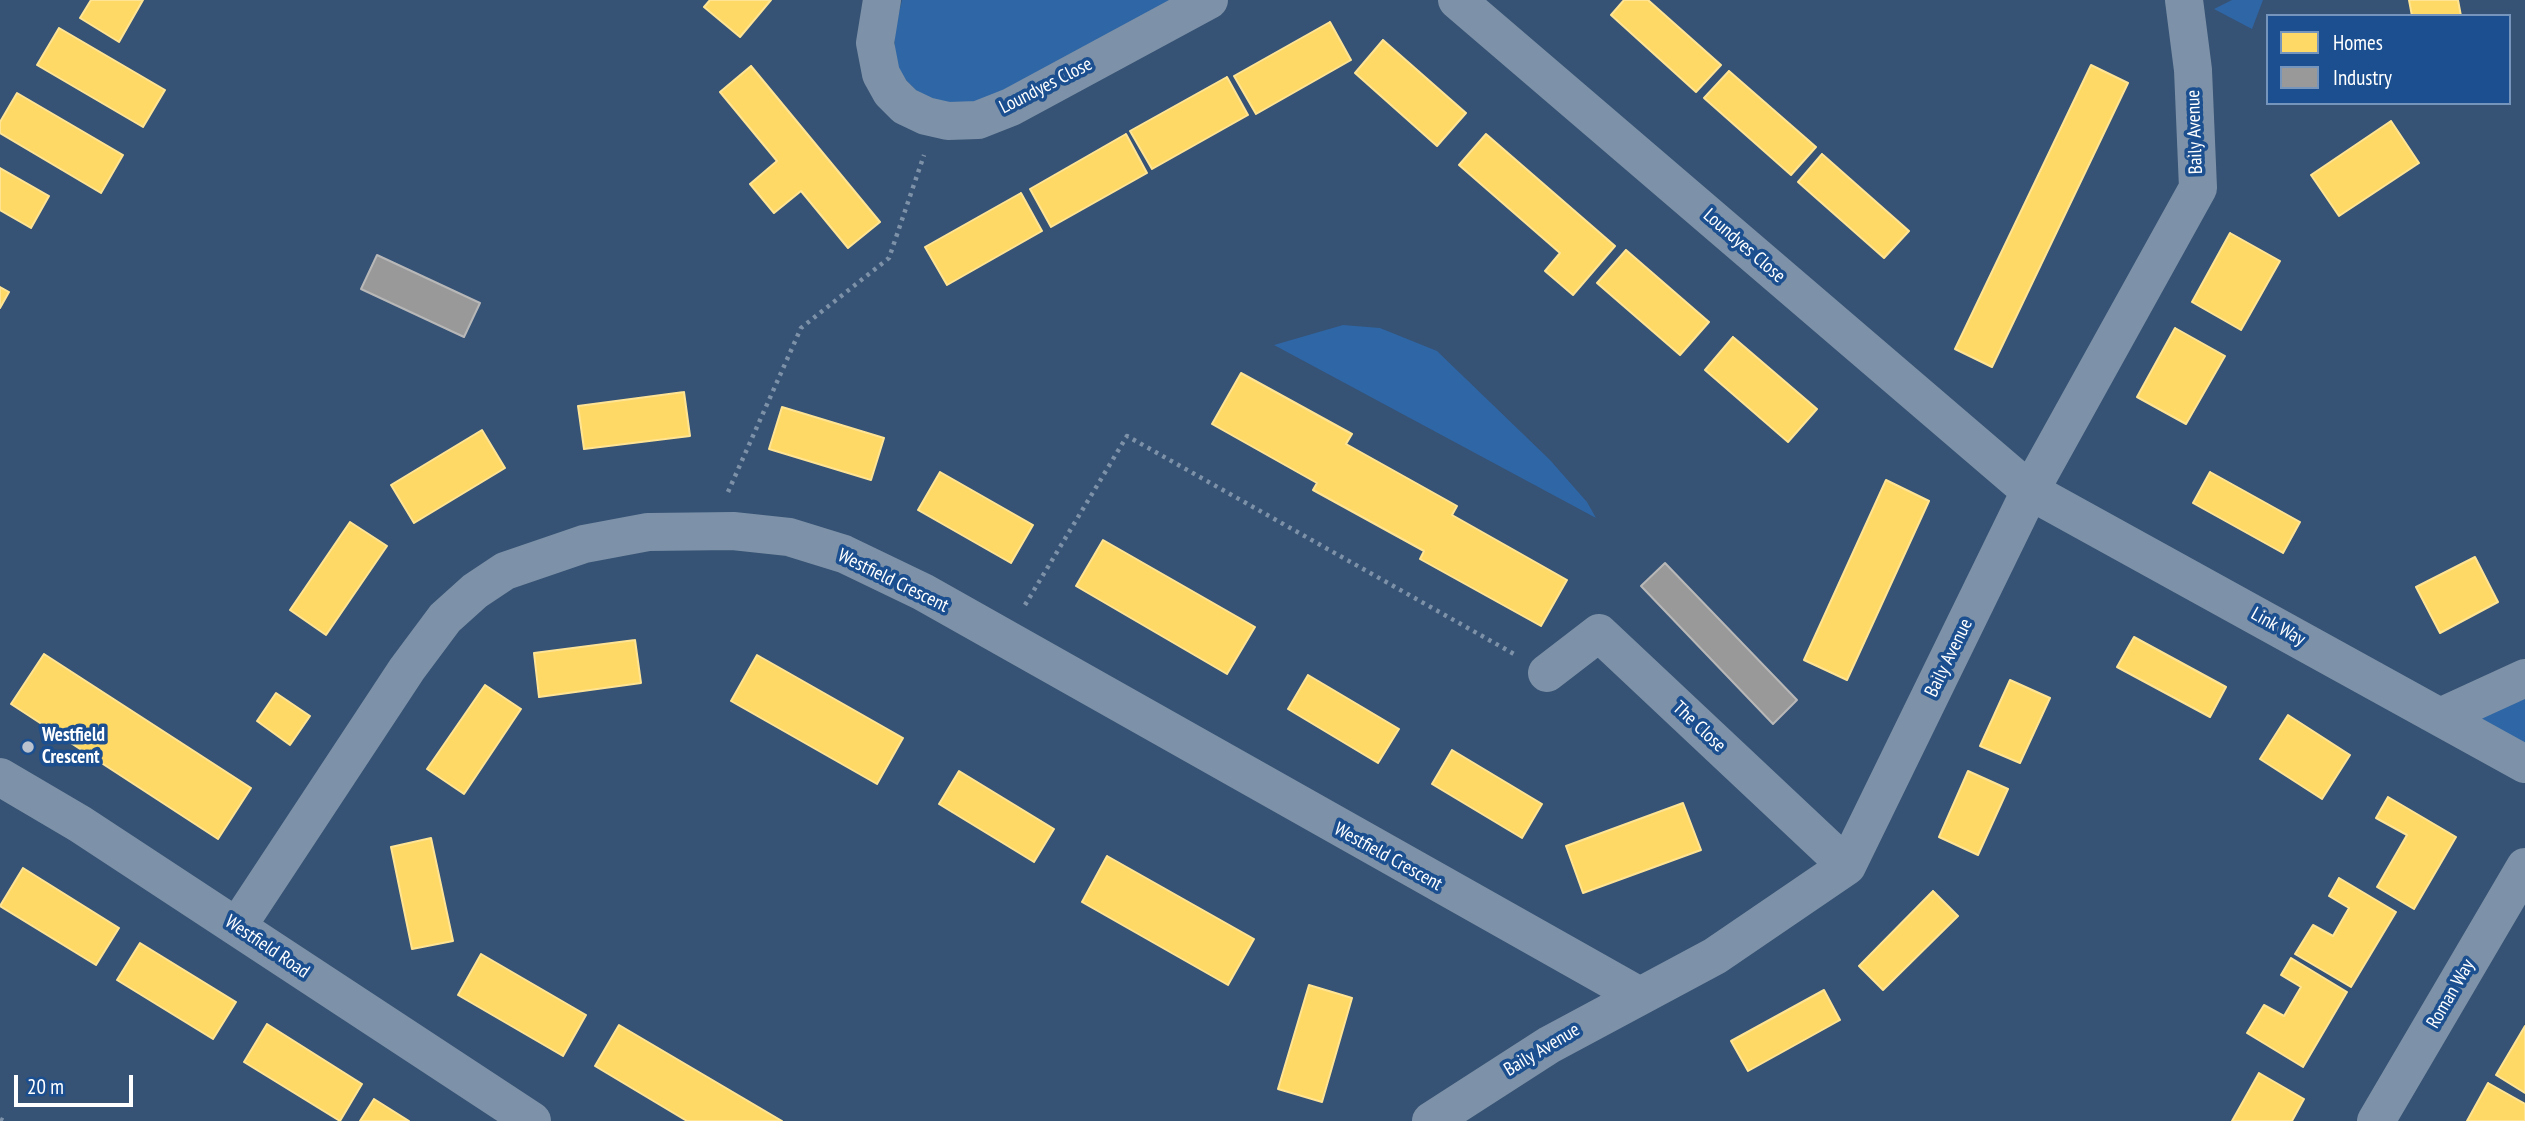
<!DOCTYPE html>
<html>
<head>
<meta charset="utf-8">
<style>
	body { margin:0 }
	#map { position:relative; width:2525px; height:1121px; overflow:hidden; background:#365274; font-family:"PT Sans Narrow",sans-serif }
	canvas { display:block }
	.legend { position:absolute; left:2266px; top:14px; width:245px; height:91px; box-sizing:border-box; background:#1b4f8f; border:2px solid #7695bc; margin:0; padding:9px 12px; list-style:none; font-size:21px; color:#fff }
	.legend li { display:flex; align-items:center; gap:14px; height:35px }
	.legend b { width:35px; border:2px solid #7695bc }
	.scale { position:absolute; left:14px; top:1075px; width:119px; height:32px; box-sizing:border-box; border:4px solid #fff; border-top:0; padding-left:9px; font-size:21px; line-height:24px; white-space:nowrap; color:#fff; -webkit-text-stroke:5px #1b4f8f; paint-order:stroke }
</style>
</head>
<body>
<div id="map">
<canvas width="2525" height="1121"></canvas>
<ul class="legend">
<li><b style="height:19px;background:#ffd966"></b>Homes</li>
<li><b style="height:19px;background:#999"></b>Industry</li>
</ul>
<div class="scale">20 m</div>
</div>
<script>
const ctx = document.querySelector('canvas').getContext('2d');
ctx.lineJoin = 'round';
function fill(path, color) {
  ctx.fillStyle = color;
  ctx.fill(path, 'evenodd');
}
function shape(rows) {
  const path = new Path2D();
  for (const r of rows) {
    path.moveTo(r[0], r[1]);
    for (let i = 2; i < r.length; i += 2) path.lineTo(r[i], r[i + 1]);
  }
  return path;
}
function stroke(path, color, width, dash) {
  ctx.strokeStyle = color;
  ctx.lineWidth = width;
  ctx.lineCap = dash ? 'butt' : 'round';
  ctx.setLineDash(dash || []);
  ctx.stroke(path);
}
function write(font, color, halo, rows, align = 'center') {
  ctx.font = font + ' "PT Sans Narrow",sans-serif';
  ctx.lineWidth = 7;
  ctx.setLineDash([]);
  ctx.textBaseline = 'middle';
  ctx.strokeStyle = halo;
  ctx.fillStyle = color;
  for (const [text, x, y, turn = 0] of rows) {
    ctx.save();
    ctx.translate(x, y);
    ctx.rotate((+turn || 0) * Math.PI / 180);
    ctx.textAlign = isNaN(turn) ? turn : align;
    if (halo) ctx.strokeText(text, 0, 0);
    ctx.fillText(text, 0, 0);
    ctx.restore();
  }
}
fill(shape([
	[902,0,1180,0,997,98,955,107,920,95,896,69,894,34],
	[2232,0,2263,0,2252,29,2214,9],
	[1343,325,1380,328,1437,351,1550,460,1587,502,1596,518,1274,345],
	[2525,678,2525,764,2440,717]
]), '#2f66a5');
const homes = shape([
	[91,0,143,0,119,42,80,18,91,0],
	[710,0,771,0,740,37,704,7,710,0],
	[1624,0,1648,0,1721,65,1696,92,1611,15,1624,0],
	[2409,0,2458,0,2461,16,2412,16,2409,0],
	[1330,22,1351,60,1256,114,1234,76,1330,22],
	[59,28,165,90,143,127,37,65,59,28],
	[1383,40,1466,113,1437,146,1355,73,1383,40],
	[2091,65,2128,83,1992,367,1955,349,2091,65],
	[751,66,880,222,848,248,801,191,774,213,750,184,777,161,720,92,751,66],
	[1729,71,1816,147,1791,175,1704,98,1729,71],
	[1227,77,1248,115,1152,169,1130,131,1227,77],
	[17,93,123,155,101,193,0,133,0,122,17,93],
	[2391,121,2419,163,2339,216,2311,175,2391,121],
	[1126,134,1147,173,1051,227,1030,189,1126,134],
	[1486,134,1615,246,1573,295,1545,271,1560,253,1459,165,1486,134],
	[1822,154,1909,231,1884,258,1798,182,1822,154],
	[0,168,49,196,31,228,0,210,0,168],
	[1021,193,1042,231,947,285,925,247,1021,193],
	[2230,233,2280,261,2241,330,2192,302,2230,233],
	[1626,250,1709,322,1680,355,1597,283,1626,250],
	[0,287,9,292,0,308,0,287],
	[2175,328,2225,356,2186,424,2137,397,2175,328],
	[1733,337,1817,409,1788,442,1705,370,1733,337],
	[1241,373,1352,434,1346,444,1457,506,1452,515,1567,580,1541,626,1420,559,1424,551,1313,490,1317,483,1212,424,1241,373],
	[684,392,690,436,584,449,578,406,684,392],
	[782,407,884,438,871,480,769,449,782,407],
	[482,430,505,468,414,523,391,485,482,430],
	[940,472,1033,525,1011,563,918,510,940,472],
	[2210,472,2300,522,2283,553,2193,503,2210,472],
	[1886,480,1929,501,1847,680,1804,660,1886,480],
	[350,522,387,546,326,635,290,610,350,522],
	[1103,540,1255,627,1227,674,1076,586,1103,540],
	[2475,557,2498,602,2440,633,2416,587,2475,557],
	[2134,637,2226,687,2210,717,2117,667,2134,637],
	[635,640,641,683,539,697,534,653,635,640],
	[44,654,251,788,218,839,11,704,44,654],
	[757,655,903,738,877,784,731,701,757,655],
	[1308,675,1399,729,1378,763,1288,709,1308,675],
	[2010,680,2050,698,2020,763,1980,746,2010,680],
	[485,685,521,709,464,794,427,769,485,685],
	[276,693,310,716,290,745,257,721,276,693],
	[2288,715,2350,755,2322,799,2260,759,2288,715],
	[1452,750,1542,804,1522,838,1432,784,1452,750],
	[959,771,1054,829,1034,862,939,804,959,771],
	[1968,771,2008,789,1978,855,1939,837,1968,771],
	[2388,797,2456,837,2414,909,2377,887,2407,835,2376,818,2388,797],
	[1683,803,1701,850,1583,893,1566,846,1683,803],
	[431,838,453,941,412,949,391,847,431,838],
	[1107,856,1254,939,1228,985,1082,902,1107,856],
	[23,868,119,928,96,965,0,906,23,868],
	[2339,878,2396,912,2351,987,2295,954,2313,925,2333,936,2349,908,2329,896,2339,878],
	[1933,891,1958,916,1883,990,1859,966,1933,891],
	[140,943,236,1002,213,1039,117,980,140,943],
	[481,954,586,1015,563,1056,458,995,481,954],
	[2291,958,2347,992,2303,1067,2247,1033,2264,1005,2284,1016,2301,987,2281,975,2291,958],
	[1309,985,1352,998,1322,1102,1278,1089,1309,985],
	[1824,990,1840,1020,1748,1071,1731,1041,1824,990],
	[267,1024,362,1084,340,1121,244,1062,267,1024],
	[619,1025,782,1121,687,1121,595,1066,619,1025],
	[2525,1026,2525,1093,2496,1075,2525,1026],
	[2259,1073,2304,1099,2292,1121,2232,1121,2259,1073],
	[2488,1083,2525,1104,2525,1121,2467,1121,2488,1083],
	[374,1099,409,1121,360,1121,374,1099]
]);
fill(homes, '#ffd966');
stroke(homes, '#ffe494', 2);
const industry = shape([
	[377,255,480,303,464,337,361,289,377,255],
	[1665,563,1797,700,1773,724,1641,586,1665,563]
]);
fill(industry, '#999');
stroke(industry, '#b8b8b8', 2);
stroke(shape([
	[728,492,801,328,889,258,924,155],
	[1025,605,1127,436,1514,654],
	[0,1119,4,1121]
]), '#7d92a8', 4.5, [3.5, 5]);
stroke(shape([
	[882,0,875,43,881,74,891,92,905,106,926,116,948,121,978,120,1011,107,1209,0],
	[1457,0,2030,491,2525,764],
	[1547,673,1599,633,1847,866],
	[2440,717,2525,678],
	[0,777,80,824,532,1121],
	[237,927,407,669,445,618,475,591,505,571,584,544,648,532,733,531,789,537,844,554,923,592,1638,995],
	[1431,1121,1549,1045,1715,956,1847,866,2030,491,2198,188,2193,70,2184,0],
	[2376,1121,2525,867]
]), '#7d92a8', 38);
for (const [x, y, r, color] of [
	[28,747,7,"#b9c2ce"]
]) {
  const dot = new Path2D();
  dot.arc(x, y, r, 0, 2 * Math.PI);
  ctx.fillStyle = color;
  ctx.fill(dot);
  stroke(dot, '#1b4f8f', 2.5);
}
write('19px', '#fff', '#1b4f8f', [
	["Loundyes Close",1046,86,-27],
	["Baily Avenue",2195,132,-92],
	["Loundyes Close",1744,246,41],
	["Westfield Crescent",893,581,26],
	["Link Way",2278,627,29],
	["Baily Avenue",1949,658,-64],
	["The Close",1699,727,43],
	["Westfield Crescent",1388,857,29],
	["Westfield Road",267,947,34],
	["Roman Way",2451,994,-60],
	["Baily Avenue",1542,1050,-31]
]);
write('bold 19px', '#fff', '#1b4f8f', [
	["Westfield",42,736],
	["Crescent",42,758]
], 'left');
</script>
</body>
</html>
